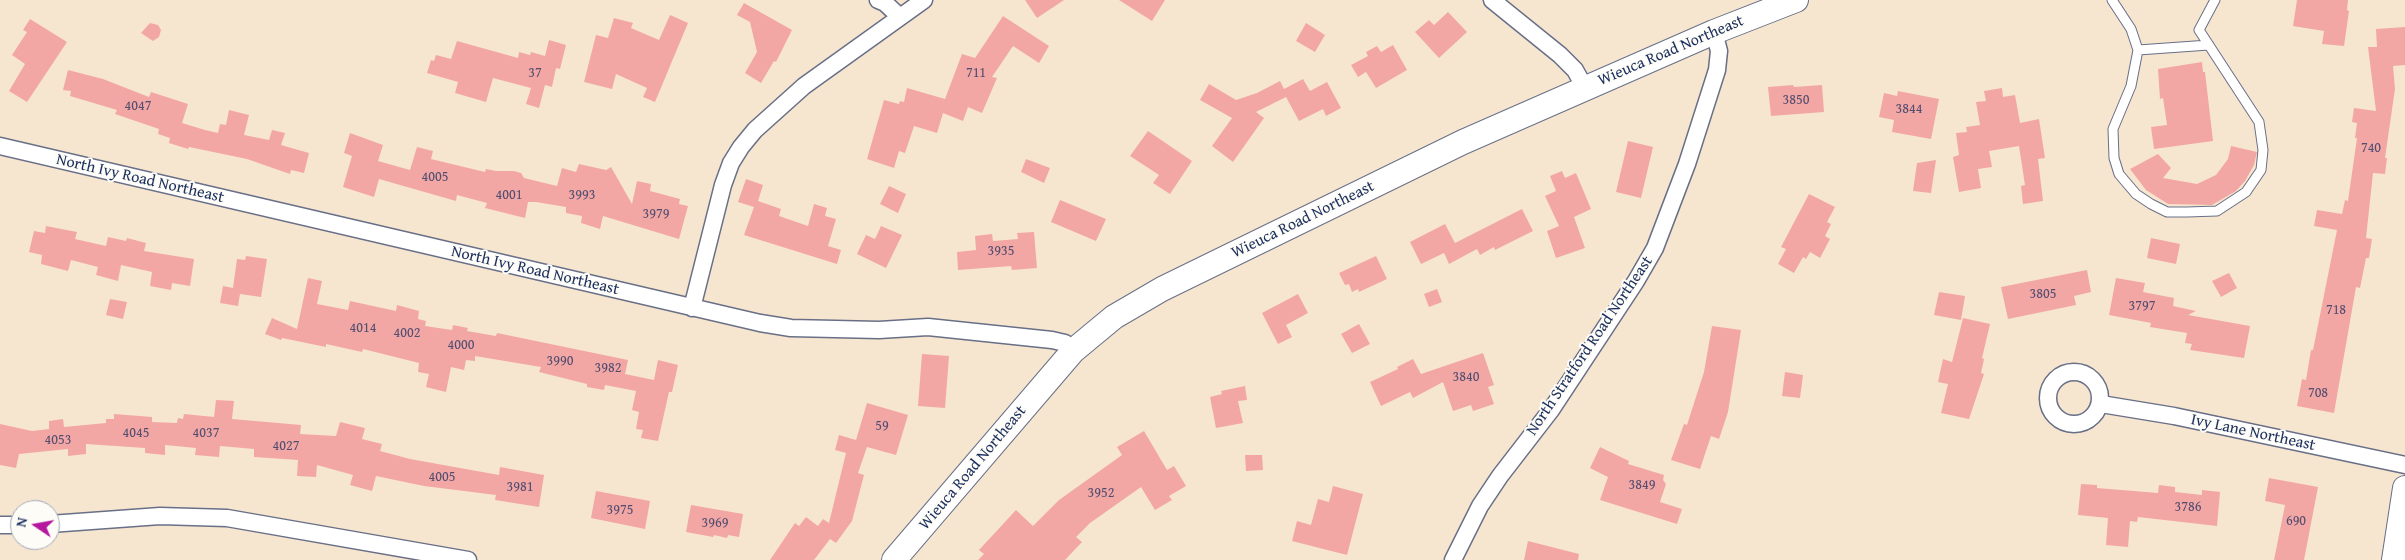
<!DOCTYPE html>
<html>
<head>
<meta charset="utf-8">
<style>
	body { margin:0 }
	#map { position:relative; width:2405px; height:560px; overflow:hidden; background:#f6e6d0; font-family:"Gentium Book Plus",serif }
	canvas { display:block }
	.north { position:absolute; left:10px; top:500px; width:50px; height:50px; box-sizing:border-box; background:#fdfcf7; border:1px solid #a3aaba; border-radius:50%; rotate:282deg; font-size:14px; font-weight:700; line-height:20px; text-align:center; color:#1b2f5e }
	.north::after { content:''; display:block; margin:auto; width:18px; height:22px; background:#b5179e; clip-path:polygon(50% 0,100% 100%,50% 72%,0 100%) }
</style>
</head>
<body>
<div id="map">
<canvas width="2405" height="560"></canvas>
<div class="north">N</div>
</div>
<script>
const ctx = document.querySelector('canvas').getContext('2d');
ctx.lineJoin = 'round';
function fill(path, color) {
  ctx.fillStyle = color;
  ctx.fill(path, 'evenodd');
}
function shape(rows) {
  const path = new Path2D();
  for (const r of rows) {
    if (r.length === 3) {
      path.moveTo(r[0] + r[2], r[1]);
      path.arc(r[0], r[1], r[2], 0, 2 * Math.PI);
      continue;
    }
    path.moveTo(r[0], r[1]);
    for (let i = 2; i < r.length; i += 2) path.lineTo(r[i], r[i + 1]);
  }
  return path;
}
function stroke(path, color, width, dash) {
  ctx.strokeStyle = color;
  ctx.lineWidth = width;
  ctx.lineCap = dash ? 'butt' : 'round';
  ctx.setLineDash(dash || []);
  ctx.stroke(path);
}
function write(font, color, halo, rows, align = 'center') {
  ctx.font = font + ' "Gentium Book Plus",serif';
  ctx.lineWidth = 4;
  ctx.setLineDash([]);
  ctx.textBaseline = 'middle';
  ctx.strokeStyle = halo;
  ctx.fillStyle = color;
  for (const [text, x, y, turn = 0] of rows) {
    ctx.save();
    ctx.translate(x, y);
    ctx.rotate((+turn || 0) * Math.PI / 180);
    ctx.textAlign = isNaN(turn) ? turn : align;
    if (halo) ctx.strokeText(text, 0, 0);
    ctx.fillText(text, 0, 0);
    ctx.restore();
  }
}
fill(shape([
	[1025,0,1064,0,1037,18],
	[1119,0,1165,0,1152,21],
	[2297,0,2348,0,2347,10,2349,11,2344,46,2322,44,2324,31,2293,26],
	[744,3,792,30,776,62,774,61,761,83,745,73,757,52,750,22,737,15],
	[1448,12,1467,32,1439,58,1415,32,1429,20,1434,25],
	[670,15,688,23,655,102,643,97,647,88,616,74,612,89,584,82,596,35,608,38,614,18,633,23,631,28,659,40],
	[1003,16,1049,46,1039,63,1013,46,992,77,997,78,982,113,968,107,963,121,943,113,937,133,914,126,905,153,899,151,894,168,867,159,884,100,899,104,900,101,904,102,907,88,945,99,962,54,975,58],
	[30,19,67,42,27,102,9,91,25,64,12,55,27,32,23,30],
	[150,23,158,25,161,30,159,37,153,41,141,33],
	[1306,23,1325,35,1315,52,1296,41],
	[2405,27,2405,65,2393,66,2395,89,2385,158,2387,158,2385,174,2373,173,2366,238,2372,239,2369,258,2366,258,2360,288,2356,287,2334,413,2297,406,2302,379,2306,380,2311,350,2313,350,2337,230,2314,226,2317,210,2342,214,2345,200,2348,201,2357,138,2355,138,2357,123,2352,122,2354,108,2376,111,2368,47,2377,47,2376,29],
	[549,40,566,45,560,69,556,68,552,87,545,85,539,108,526,104,531,88,493,78,486,102,455,93,458,82,427,73,431,60,434,61,436,55,451,59,457,41,518,58,519,52,530,55,531,52,545,56],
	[1393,45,1407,70,1376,88,1366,72,1358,77,1351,65,1368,56,1366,52,1377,46,1381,52],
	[2202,62,2203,72,2205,72,2213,141,2154,149,2151,127,2167,125,2163,98,2160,99,2158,69],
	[68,70,103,79,149,97,151,92,188,104,182,123,205,130,218,133,220,124,226,125,229,110,249,115,244,135,269,140,272,130,285,133,281,145,309,153,304,173,291,170,290,174,247,159,189,147,188,149,169,143,170,138,158,134,159,129,115,114,117,110,70,96,71,91,63,90],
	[1303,79,1310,91,1327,82,1341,108,1326,116,1323,109,1299,121,1286,97,1256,112,1264,118,1233,162,1212,146,1232,118,1200,100,1209,84,1236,100,1257,93,1280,81,1284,89],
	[1793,85,1794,87,1822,85,1824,112,1771,116,1768,87],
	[2002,88,2003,97,2015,95,2020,123,2039,119,2045,158,2038,159,2043,201,2023,204,2021,186,2025,185,2019,146,1989,151,1992,167,1978,169,1981,188,1959,192,1953,157,1959,155,1956,133,1967,132,1966,127,1980,125,1976,102,1986,101,1984,91],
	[1898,91,1939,99,1931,139,1892,132,1894,120,1879,117,1884,93,1897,96],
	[1148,131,1192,161,1170,194,1153,183,1159,175,1130,156],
	[350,133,383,145,378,161,410,170,417,147,433,151,431,159,485,172,486,169,496,171,514,171,521,173,524,178,557,186,562,168,576,172,579,164,606,170,611,167,632,204,637,181,651,184,650,191,680,199,679,204,688,206,679,239,603,216,600,229,581,223,582,216,566,213,566,207,536,202,528,202,525,218,485,208,487,203,457,195,456,201,379,179,374,197,343,187,352,156,344,153],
	[1628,141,1653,147,1641,198,1616,192],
	[2231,146,2257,152,2254,165,2245,181,2236,191,2212,205,2168,204,2146,190,2130,169,2158,154,2171,168,2163,178,2197,184,2216,175,2228,159],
	[1026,159,1050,168,1044,183,1021,172],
	[1936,160,1931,193,1913,191,1917,163],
	[1562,171,1565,178,1576,173,1591,209,1574,217,1585,248,1556,258,1547,231,1559,226,1545,196,1556,191,1550,176],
	[746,179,763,185,758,201,781,209,779,216,808,226,814,204,827,208,825,216,836,219,828,246,841,250,837,264,744,235,754,207,738,202],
	[889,186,906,194,898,213,880,204],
	[1809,194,1835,207,1827,222,1831,224,1825,236,1830,239,1820,258,1810,252,1806,259,1803,257,1794,273,1778,264,1786,249,1781,247],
	[1060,200,1106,219,1096,241,1051,222],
	[1522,209,1533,231,1495,250,1494,247,1480,255,1477,249,1449,264,1444,253,1421,264,1410,242,1445,224,1455,243],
	[46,226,77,232,75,239,106,246,108,237,126,241,127,238,146,243,144,251,194,259,190,286,172,283,171,290,150,286,152,272,121,265,118,281,96,275,98,267,71,260,68,271,41,264,42,255,29,252,34,231,45,233],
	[881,226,902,235,886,268,857,254,866,235,875,239],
	[1034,232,1037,268,1012,270,1011,266,958,270,957,252,976,250,975,236,992,234,993,241,1018,239,1017,233],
	[2151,238,2180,244,2176,264,2147,258],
	[246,256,267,259,261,297,240,294,238,306,220,303,223,286,233,288,237,259,245,260],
	[1376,256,1387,279,1359,292,1358,289,1352,292,1349,284,1345,285,1339,273],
	[2087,270,2091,292,2074,296,2076,305,2008,319,2001,287],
	[2229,273,2237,288,2221,297,2212,281],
	[308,278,322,281,317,304,348,310,350,301,396,311,397,305,419,311,418,319,426,321,425,326,452,330,453,325,468,328,467,331,496,336,497,333,628,360,625,374,654,380,658,360,678,365,672,392,669,392,658,441,641,438,643,430,636,429,639,412,632,410,636,391,605,385,604,390,587,387,587,384,539,372,541,367,475,356,475,361,466,360,464,370,451,367,446,392,426,387,429,374,418,372,419,363,363,349,362,352,326,344,326,347,282,338,281,340,265,334,272,318,297,329],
	[2116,278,2145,283,2143,292,2174,298,2173,306,2196,311,2188,315,2250,326,2244,358,2190,350,2192,344,2185,343,2187,333,2150,327,2151,323,2109,315],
	[1437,289,1442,302,1429,307,1424,294],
	[1939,292,1965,296,1961,320,1934,315],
	[1298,294,1308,313,1286,325,1292,337,1278,344,1262,313],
	[110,299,127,302,123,319,106,315],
	[1963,318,1990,324,1982,358,1984,359,1981,373,1984,374,1969,419,1941,413,1948,384,1938,382,1943,359,1952,362],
	[1359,324,1370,344,1352,353,1341,334],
	[1712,326,1741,330,1728,412,1719,439,1711,436,1700,469,1671,460,1684,424,1687,425,1704,372],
	[1483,353,1494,385,1488,387,1494,404,1473,411,1471,405,1453,411,1443,382,1413,398,1410,392,1381,406,1370,382,1398,369,1397,367,1413,359,1421,374],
	[922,354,949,356,945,408,918,406],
	[1785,372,1803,375,1800,398,1782,396],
	[1245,386,1247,400,1238,401,1243,423,1216,428,1210,397,1222,394,1221,391],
	[216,400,234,401,232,419,301,425,300,434,336,436,340,422,365,428,362,439,382,444,380,451,410,459,499,475,500,467,544,475,539,507,495,500,496,495,424,486,376,476,372,491,350,485,353,475,317,465,316,477,297,476,298,460,254,457,254,449,220,446,219,457,195,455,196,448,165,445,165,455,145,453,145,448,86,444,86,454,68,456,68,449,19,454,16,468,0,465,0,424,32,431,49,429,49,421,63,419,64,427,106,423,106,419,114,419,114,414,152,417,152,422,177,423,178,418,183,419,184,414,214,417],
	[867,403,908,415,896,455,867,447,858,473,864,475,852,521,836,543,830,539,814,560,770,560,795,523,799,526,806,517,818,526,823,519,829,523,846,453,835,450,839,435,856,440],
	[1144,431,1167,470,1174,466,1186,486,1169,496,1172,500,1155,510,1141,487,1090,523,1076,537,1082,542,1065,560,978,560,984,554,979,550,1016,510,1033,526,1059,500,1122,455,1117,447],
	[1600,447,1629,461,1628,464,1664,475,1663,480,1666,484,1660,502,1682,509,1677,524,1600,500,1608,477,1590,468],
	[1245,455,1262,455,1263,470,1246,471],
	[2269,478,2318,487,2304,560,2274,560,2285,505,2265,501],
	[2081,484,2097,485,2097,488,2158,493,2159,485,2175,487,2175,492,2202,495,2202,490,2220,492,2217,526,2138,517,2137,522,2130,521,2128,547,2106,545,2108,518,2078,515],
	[1333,486,1363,494,1347,555,1292,541,1297,521,1311,525,1318,499,1329,502],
	[596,491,650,501,645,529,591,518],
	[691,505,743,514,739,537,728,535,727,538,714,535,713,537,686,532],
	[1528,541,1579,554,1578,560,1524,560]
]), '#f3a7a4');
const lane = shape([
	[2112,0,2131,29,2138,50,2131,86,2113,129,2114,158,2119,174,2136,194,2151,204,2167,212,2187,212,2217,211,2246,192,2261,170,2263,150,2259,122,2199,30,2215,0],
	[2138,50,2209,45]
]);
const street = shape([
	[878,0,885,3,900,17],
	[1492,0,1560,55,1575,70,1585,88],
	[0,146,760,323,791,328,879,330,928,327,1052,340,1065,343,1073,351],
	[692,308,723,185,731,163,741,147,755,130,804,86,924,0],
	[2074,398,26],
	[2101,404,2174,416,2405,465],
	[50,524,160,516,227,518,468,560],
	[0,525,20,525],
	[1453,560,1480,506,1500,476,1551,410,1636,281,1655,248,1687,164,1717,70,1719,51,1714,32]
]);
const secondary = shape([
	[894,560,1073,351,1114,317,1162,289,1463,142,1714,32,1796,0],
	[2394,560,2405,488]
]);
stroke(lane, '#686f86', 11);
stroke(street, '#686f86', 19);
stroke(secondary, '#686f86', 26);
stroke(lane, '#fff', 9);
stroke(street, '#fff', 16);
stroke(secondary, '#fff', 24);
write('14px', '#514d70', null, [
	["37",535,73],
	["711",976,73],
	["3850",1796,100],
	["4047",138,106],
	["3844",1909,109],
	["740",2371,148],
	["4005",435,177],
	["4001",509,195],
	["3993",582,195],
	["3979",656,214],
	["3935",1001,251],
	["3805",2043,294],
	["3797",2142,306],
	["718",2336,310],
	["4014",363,328],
	["4002",407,333],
	["4000",461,345],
	["3990",560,361],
	["3982",608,368],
	["3840",1466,377],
	["708",2318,393],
	["59",882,426],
	["4045",136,433],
	["4037",206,433],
	["4053",58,440],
	["4027",286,446],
	["4005",442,477],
	["3849",1642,485],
	["3981",520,487],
	["3952",1101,493],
	["3786",2188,507],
	["3975",620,510],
	["690",2296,521],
	["3969",715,523]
]);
write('16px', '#1b2f5e', '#fdfcf7', [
	["Wieuca Road Northeast",1671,51,-23],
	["North Ivy Road Northeast",140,179,13],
	["Wieuca Road Northeast",1303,220,-26],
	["North Ivy Road Northeast",535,271,13],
	["North Stratford Road Northeast",1590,346,-56],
	["Ivy Lane Northeast",2253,433,12],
	["Wieuca Road Northeast",973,468,-50]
]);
</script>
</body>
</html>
